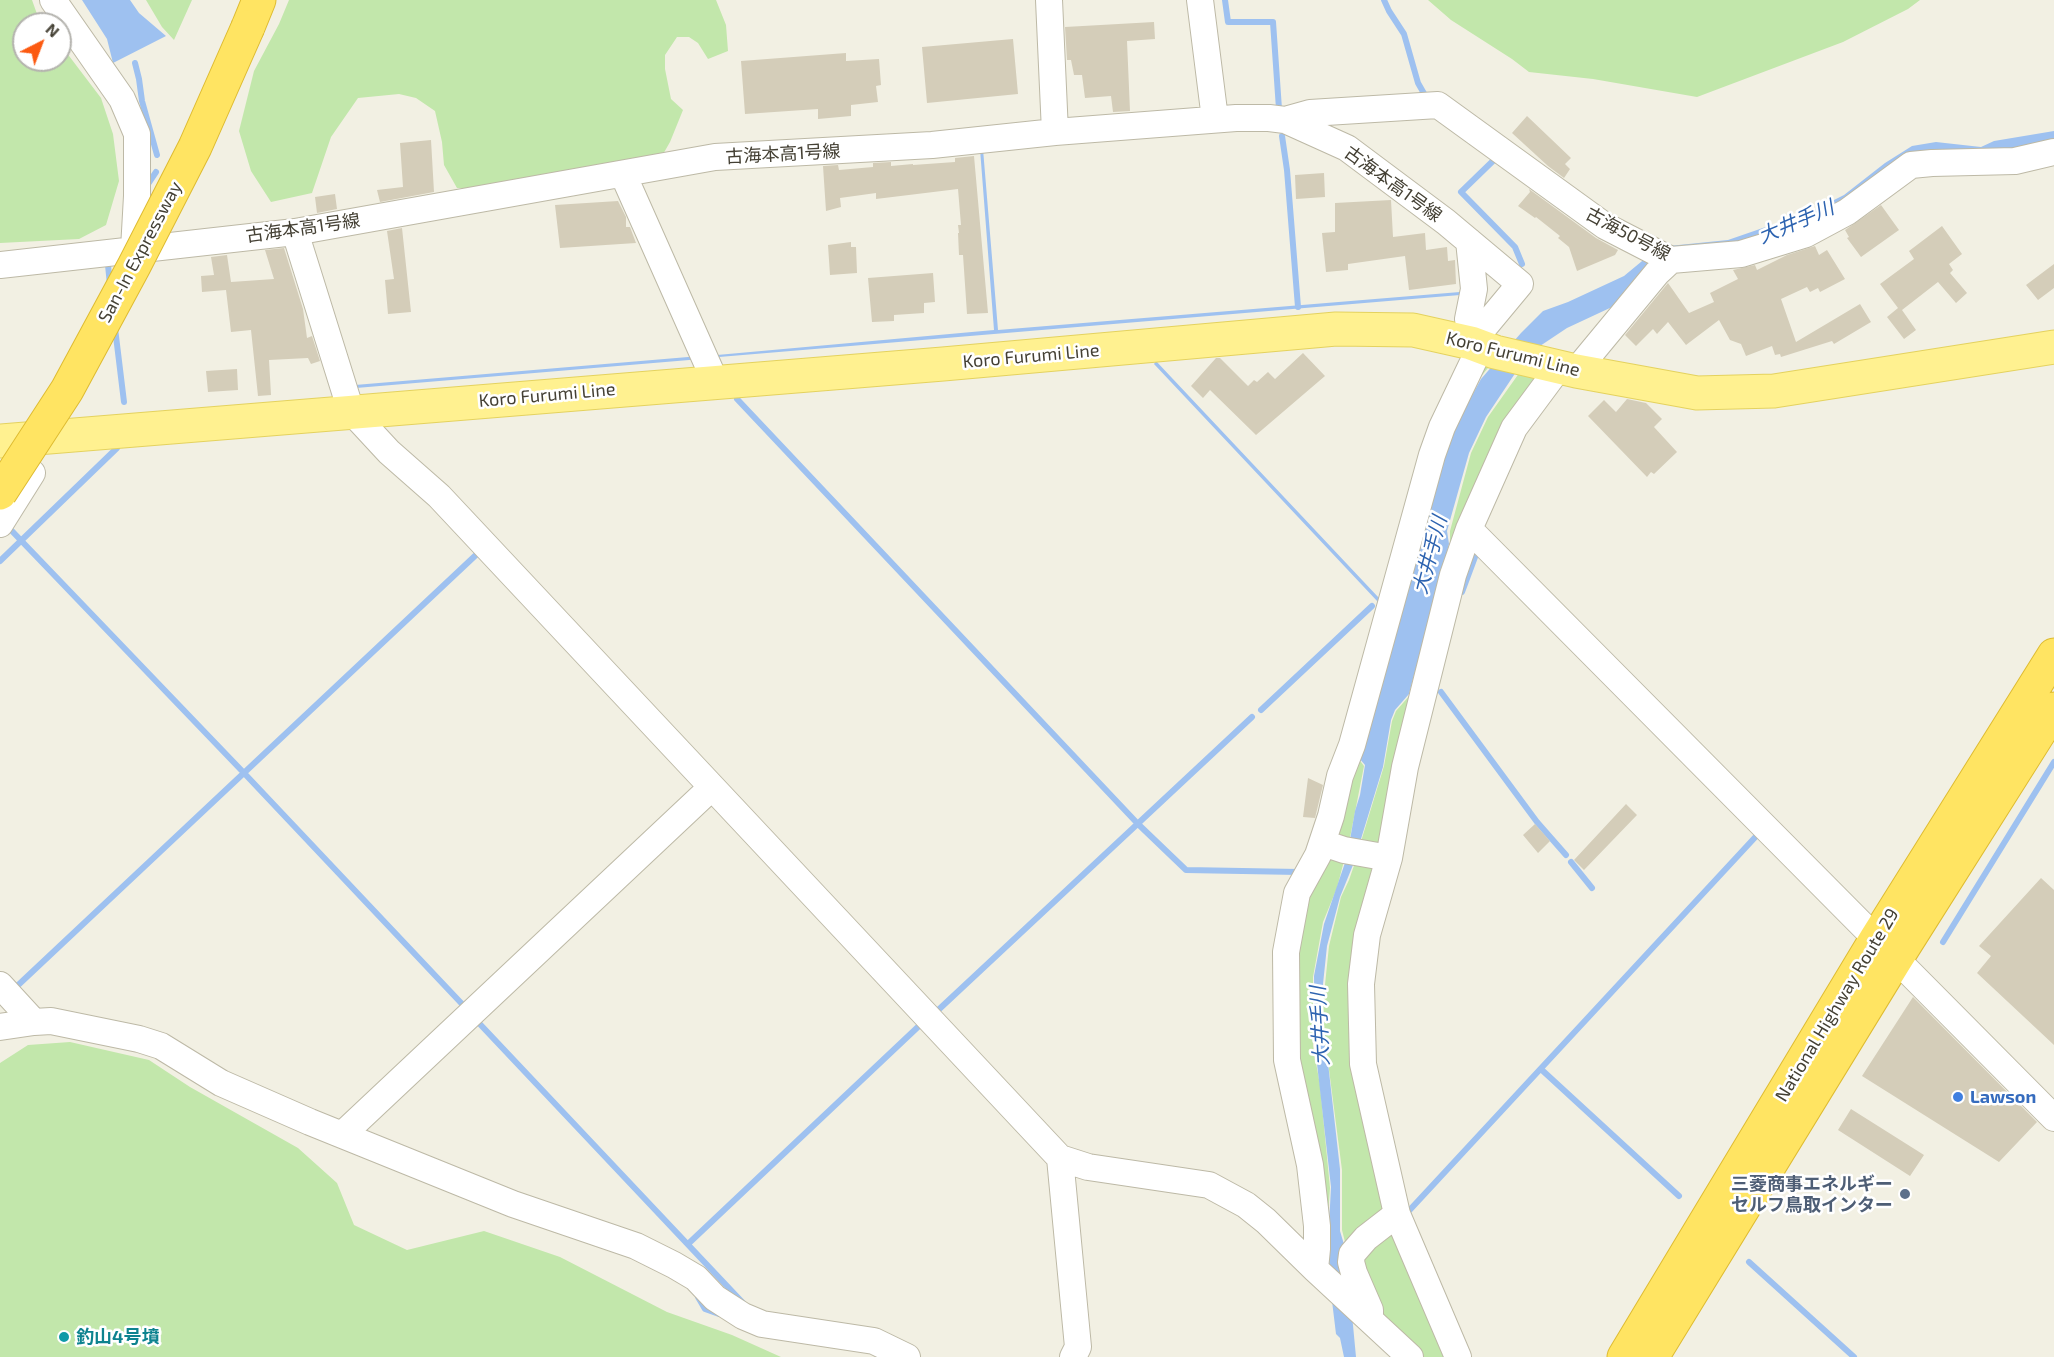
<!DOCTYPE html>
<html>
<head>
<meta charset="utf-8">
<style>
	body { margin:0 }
	#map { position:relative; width:2054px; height:1357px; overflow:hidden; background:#f2f0e3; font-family:"Exo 2",sans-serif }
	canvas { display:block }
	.north { position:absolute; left:12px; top:12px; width:60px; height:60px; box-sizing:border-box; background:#fff; border:2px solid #b4b3ae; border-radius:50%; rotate:42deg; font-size:16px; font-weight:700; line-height:24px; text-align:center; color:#444034 }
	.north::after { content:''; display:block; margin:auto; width:21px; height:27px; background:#fc5a11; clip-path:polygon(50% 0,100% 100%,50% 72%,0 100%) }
</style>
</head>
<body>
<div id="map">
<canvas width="2054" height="1357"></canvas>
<div class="north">N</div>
</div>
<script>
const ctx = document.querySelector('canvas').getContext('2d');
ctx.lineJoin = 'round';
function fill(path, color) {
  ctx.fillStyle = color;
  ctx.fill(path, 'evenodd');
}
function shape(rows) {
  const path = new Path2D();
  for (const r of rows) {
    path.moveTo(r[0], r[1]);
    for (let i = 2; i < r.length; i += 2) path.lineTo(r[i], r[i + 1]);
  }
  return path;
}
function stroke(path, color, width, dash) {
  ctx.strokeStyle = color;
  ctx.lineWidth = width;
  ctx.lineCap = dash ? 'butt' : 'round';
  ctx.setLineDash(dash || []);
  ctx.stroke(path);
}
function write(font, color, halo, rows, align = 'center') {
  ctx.font = font + ' "Exo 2","Noto Sans JP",sans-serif';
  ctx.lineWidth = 5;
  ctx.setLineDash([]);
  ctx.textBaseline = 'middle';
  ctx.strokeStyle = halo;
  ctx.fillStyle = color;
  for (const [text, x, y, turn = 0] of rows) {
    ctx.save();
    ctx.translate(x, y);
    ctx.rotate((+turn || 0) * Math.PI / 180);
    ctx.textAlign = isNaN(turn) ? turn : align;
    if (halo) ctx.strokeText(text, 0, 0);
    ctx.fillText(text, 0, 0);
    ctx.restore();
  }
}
fill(shape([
	[0,0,32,0,37,14,45,24,24,24,24,60,60,60,60,44,101,98,113,134,119,181,106,225,79,239,0,243],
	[146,0,192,0,174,40,162,27],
	[289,0,716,0,726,25,728,51,708,59,698,43,689,37,677,37,665,55,665,69,671,99,683,110,670,142,662,156,563,174,508,181,480,189,457,188,444,165,442,142,435,111,416,98,399,94,358,98,331,137,312,193,271,202,251,171,239,131,254,71,279,24],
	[1428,0,1920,0,1908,9,1843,42,1697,97,1593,79,1529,72,1512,59,1451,20],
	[1480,359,1492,363,1479,379,1460,413,1446,443,1403,601,1400,600,1399,605,1401,606,1358,758,1364,766,1348,848,1330,839,1344,796,1349,762,1382,652,1433,462,1452,415,1474,369],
	[1522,369,1540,373,1509,430,1385,851,1359,848,1384,766,1392,721,1396,711,1410,695,1450,545,1450,531,1471,453,1488,417],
	[1346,853,1337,888,1323,922,1313,977,1313,1046,1320,1085,1330,1188,1326,1243,1291,1059,1297,918,1323,855],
	[1358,854,1381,861,1362,936,1389,1212,1347,1250,1342,1230,1342,1170,1324,1031,1323,1004,1329,946,1341,897,1349,880],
	[70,1042,149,1060,190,1087,298,1148,337,1183,354,1225,407,1250,484,1231,560,1257,667,1312,732,1335,781,1357,0,1357,0,1063,28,1045],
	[1390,1225,1451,1357,1421,1357,1385,1324,1358,1253]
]), '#c2e7ab');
fill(shape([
	[82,0,130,0,139,13,166,36,113,63,107,39],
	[2054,131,2054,147,1935,155,1853,202,1751,248,1671,255,1612,307,1567,328,1540,346,1518,369,1486,417,1469,453,1447,531,1449,544,1409,694,1395,710,1391,720,1383,767,1353,865,1340,897,1327,946,1321,1003,1322,1031,1328,1063,1340,1169,1340,1231,1346,1251,1356,1357,1344,1357,1340,1338,1336,1334,1332,1301,1328,1244,1331,1187,1315,1046,1314,976,1324,924,1347,857,1355,811,1360,795,1365,765,1359,758,1448,443,1463,412,1481,379,1521,333,1543,311,1568,302,1624,276,1659,247,1728,240,1812,211,1844,195,1885,163,1912,146,1936,142,1981,147,1994,141],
	[980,149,983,149,998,330,1460,292,1460,295,707,358,706,356,994,330],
	[700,356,701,359,356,388,355,385],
	[1156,361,1379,598,1378,602,1154,364]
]), '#9ec1f0');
stroke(shape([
	[1225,0,1228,22,1273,22,1279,109],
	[1384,0,1389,11,1404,34,1418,83,1426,97],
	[135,63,139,79,142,101,157,155],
	[1282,136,1287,170,1298,307],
	[1496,158,1461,192,1515,247,1522,264],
	[146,187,156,172],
	[108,265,110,285],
	[115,328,124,402],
	[737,399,1138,824,1186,870,1299,872],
	[11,530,244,773,463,1005],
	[0,561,117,448],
	[1462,592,1478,549],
	[1441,692,1537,822,1566,855],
	[1261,710,1372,606],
	[1571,862,1592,888],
	[1943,942,2054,762],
	[15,988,477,554],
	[935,1013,1252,717],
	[477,1021,744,1304],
	[1543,1071,1679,1196],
	[1406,1214,1760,832],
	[688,1244,920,1025],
	[1749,1262,1854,1357],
	[698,1297,705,1309,719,1314]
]), '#9ec1f0', 6);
fill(shape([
	[1154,22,1155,39,1127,41,1130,111,1113,112,1111,96,1085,98,1082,75,1074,75,1071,60,1067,60,1065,27],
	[1013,39,1018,94,927,103,922,47],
	[846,53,846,61,879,59,881,85,876,86,878,102,851,105,851,116,818,119,818,109,745,114,741,61],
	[1527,116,1571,158,1565,164,1570,169,1564,178,1548,166,1512,133],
	[431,140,434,192,380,202,377,190,403,187,400,143],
	[974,156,988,313,967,314,963,255,959,255,958,233,959,233,958,225,961,225,958,189,876,199,876,193,840,198,841,207,826,211,823,166,838,165,839,170,873,167,873,163,891,162,891,166,913,164,913,165,955,162,955,158],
	[1324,173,1325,197,1296,199,1295,175],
	[1529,189,1596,238,1618,250,1615,255,1577,271,1569,247,1558,238,1560,236,1536,217,1535,218,1518,206,1530,192],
	[335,194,337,209,317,213,315,197],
	[1391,200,1393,237,1425,233,1426,250,1447,247,1448,261,1455,260,1456,284,1409,290,1405,256,1348,264,1348,270,1326,272,1322,233,1335,232,1335,203],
	[618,201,626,217,626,227,630,227,636,243,560,248,555,205],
	[1881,205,1899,230,1861,257,1847,238,1849,237,1845,230],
	[1942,226,1962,254,1949,264,1953,270,1950,273,1967,293,1956,303,1938,282,1902,310,1916,330,1904,339,1887,317,1898,308,1880,284,1914,259,1909,251],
	[402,228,411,312,388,314,385,280,394,279,387,231],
	[851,242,851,247,856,247,857,273,830,275,828,245],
	[1815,246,1819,255,1827,250,1845,279,1820,292,1818,288,1810,292,1807,287,1781,299,1796,342,1860,304,1871,322,1834,344,1832,341,1781,357,1780,354,1775,355,1772,346,1746,356,1741,344,1730,340,1719,320,1686,345,1668,322,1657,334,1653,329,1636,346,1625,335,1668,283,1689,313,1714,302,1710,293,1738,279,1733,270,1755,265,1757,270,1787,255],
	[284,248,303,309,307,338,312,336,320,361,311,364,308,358,269,360,271,395,258,396,251,330,231,332,226,290,202,292,201,276,214,275,211,257,227,255,231,282,274,279,265,250],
	[2054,264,2054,288,2038,300,2026,285],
	[933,273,935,302,924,303,924,313,894,315,894,321,872,322,868,278],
	[1303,353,1325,376,1256,435,1210,390,1203,398,1191,386,1216,358,1220,358,1248,386,1254,380,1257,382,1268,372,1275,379],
	[237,369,238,390,208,392,206,371],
	[1627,399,1646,403,1662,419,1654,427,1677,452,1654,474,1651,472,1647,477,1588,416,1604,400,1616,412],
	[1308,778,1323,785,1315,818,1303,817],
	[1626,804,1637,815,1584,870,1574,860],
	[1535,824,1550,841,1538,853,1523,835],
	[2041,878,2054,890,2054,1045,1977,973,1991,956,1979,946],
	[1913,997,2037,1122,1999,1162,1862,1076],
	[1851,1109,1924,1155,1910,1176,1838,1130]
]), '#d4cdb9');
const minor = shape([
	[53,0,122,99,137,134,137,196,134,249],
	[1049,0,1055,132],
	[1200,0,1215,119],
	[1285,120,1310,113,1438,105,1605,226,1671,260,1741,254,1806,234,1847,212,1911,165,1932,163,2015,161,2054,152],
	[623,174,715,381],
	[295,232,351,411,389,452,439,496,1060,1158,1088,1167,1209,1185,1246,1205,1266,1221,1315,1269,1410,1357],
	[0,265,295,232,715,157,932,145,1055,132,1236,118,1269,118,1285,120,1347,148,1446,222,1520,284,1471,343],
	[1576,371,1657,273,1671,260],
	[0,524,32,473],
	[1469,529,2054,1118],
	[1323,843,1344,850,1389,858],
	[0,985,34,1022],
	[0,1027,34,1022,51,1021,139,1039,161,1046,221,1083,310,1122,513,1204,636,1246,674,1265,696,1278,715,1298,743,1316,762,1324,874,1341,907,1357],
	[343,1134,711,788],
	[1060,1158,1078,1347,1073,1357],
	[1315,1269,1317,1249,1317,1226,1310,1165,1287,1060,1286,952,1297,893,1318,855,1331,816,1340,776,1352,745,1432,455,1442,427,1475,358,1468,319,1474,289,1469,241],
	[1370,1319,1370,1310,1354,1273,1351,1262,1352,1254,1366,1238,1397,1214],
	[1458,1357,1397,1214,1363,1064,1361,984,1367,935,1389,858,1405,767,1453,575,1469,529,1514,428,1560,366]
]);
const major = shape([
	[0,441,943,364,1336,329,1413,330,1471,343,1495,352,1576,371,1697,393,1774,391,2054,347]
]);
const highway = shape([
	[248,27,259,0],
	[1624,1357,1876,939,2054,655],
	[1652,1357,1896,959,2054,709]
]);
stroke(minor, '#bdb9a6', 28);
stroke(major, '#e4d25f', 35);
stroke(highway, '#debb31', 35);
stroke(minor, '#fff', 26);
stroke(major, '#fff190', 33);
stroke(highway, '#ffe462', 33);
const highwayBridge = shape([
	[0,493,67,390,134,266,195,147,248,27]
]);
stroke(highwayBridge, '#debb31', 35, []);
stroke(highwayBridge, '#ffe462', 33);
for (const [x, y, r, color] of [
	[1958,1097,6,"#3f7fe0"],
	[1905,1194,6,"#5c6f8a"],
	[64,1337,6,"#0f9aa8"]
]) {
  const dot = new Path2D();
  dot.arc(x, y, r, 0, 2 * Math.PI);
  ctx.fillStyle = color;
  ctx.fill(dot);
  stroke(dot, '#fff', 2);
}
write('18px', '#444034', '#fff', [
	["古海本高1号線",783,154,-3],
	["古海本高1号線",1393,184,36],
	["古海本高1号線",303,228,-8],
	["古海50号線",1628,234,28],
	["San-In Expressway",140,252,-62],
	["Koro Furumi Line",1513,354,14],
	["Koro Furumi Line",1031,356,-5],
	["Koro Furumi Line",547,395,-5],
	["National Highway Route 29",1837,1005,-59]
]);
write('bold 18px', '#366cbe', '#fff', [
	["Lawson",1970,1097]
], 'left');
write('bold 18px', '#4e5e75', '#fff', [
	["三菱商事エネルギー",1893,1184],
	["セルフ鳥取インター",1893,1205]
], 'right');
write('bold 18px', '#0d838f', '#fff', [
	["釣山4号墳",76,1337]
], 'left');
write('italic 20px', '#2d63b0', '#fff', [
	["大井手川",1796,222,-23],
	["大井手川",1430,555,-75],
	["大井手川",1320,1026,-93]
]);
</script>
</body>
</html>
